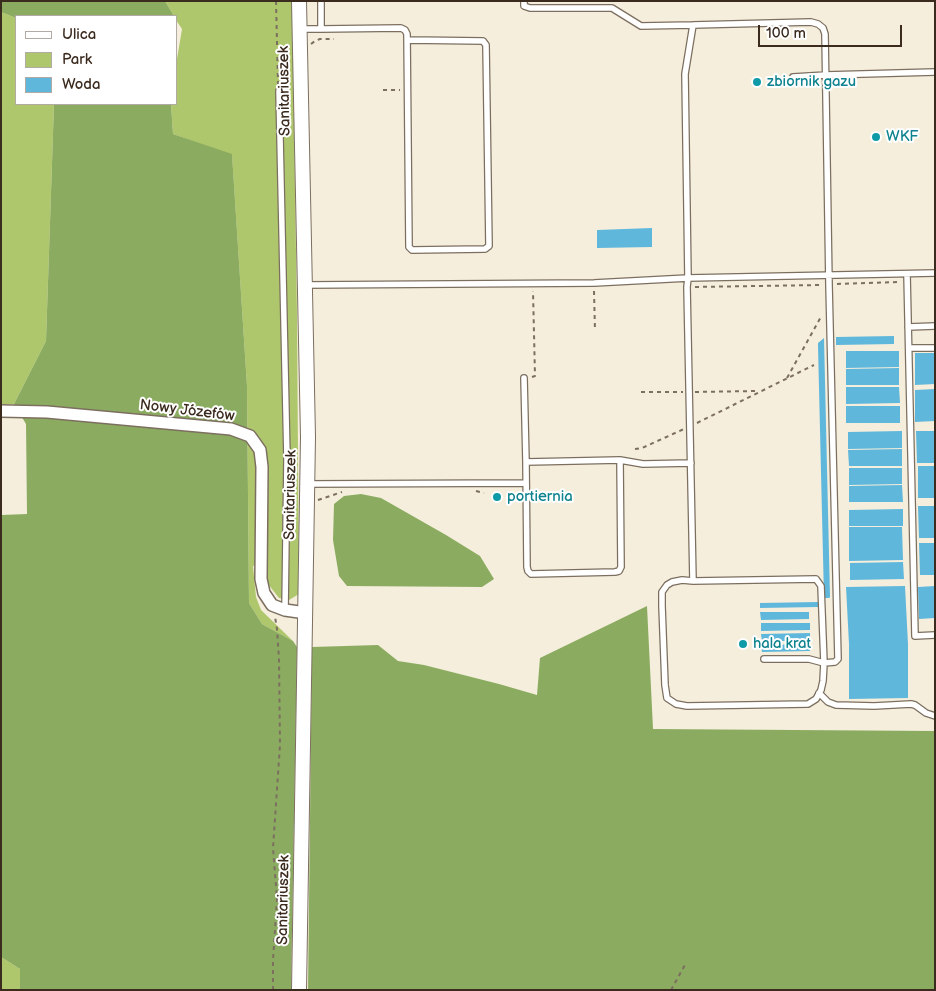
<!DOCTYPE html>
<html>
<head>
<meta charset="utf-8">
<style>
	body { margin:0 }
	#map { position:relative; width:936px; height:991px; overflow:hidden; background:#f5eedc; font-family:"Balsamiq Sans",sans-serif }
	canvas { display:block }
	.frame { position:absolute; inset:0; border:2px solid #3b2a1e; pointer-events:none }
	.legend { position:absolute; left:15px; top:15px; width:162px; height:90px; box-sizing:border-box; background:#fff; border:1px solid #b1aaa5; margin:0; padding:6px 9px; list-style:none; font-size:15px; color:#3b2a1e }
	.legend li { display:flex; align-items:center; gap:10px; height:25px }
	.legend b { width:25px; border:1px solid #b1aaa5 }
	.scale { position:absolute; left:758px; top:25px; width:144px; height:22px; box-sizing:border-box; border:2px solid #3b2a1e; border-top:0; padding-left:6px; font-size:15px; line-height:18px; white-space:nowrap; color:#3b2a1e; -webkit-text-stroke:4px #fff; paint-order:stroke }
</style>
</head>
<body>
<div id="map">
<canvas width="936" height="991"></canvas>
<div class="frame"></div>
<ul class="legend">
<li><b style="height:6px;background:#fff"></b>Ulica</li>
<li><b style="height:14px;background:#afc76c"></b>Park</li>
<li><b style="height:14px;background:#5fb7dc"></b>Woda</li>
</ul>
<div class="scale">100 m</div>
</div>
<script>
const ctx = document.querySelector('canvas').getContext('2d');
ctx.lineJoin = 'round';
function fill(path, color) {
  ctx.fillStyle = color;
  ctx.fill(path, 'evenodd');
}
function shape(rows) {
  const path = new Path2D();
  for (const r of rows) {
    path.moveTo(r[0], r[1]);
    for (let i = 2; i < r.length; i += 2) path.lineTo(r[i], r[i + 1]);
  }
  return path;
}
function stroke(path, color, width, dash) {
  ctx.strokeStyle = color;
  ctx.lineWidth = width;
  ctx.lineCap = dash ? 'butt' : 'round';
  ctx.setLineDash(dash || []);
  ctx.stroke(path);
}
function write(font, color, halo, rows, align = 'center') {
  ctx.font = font + ' "Balsamiq Sans",sans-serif';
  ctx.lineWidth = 4;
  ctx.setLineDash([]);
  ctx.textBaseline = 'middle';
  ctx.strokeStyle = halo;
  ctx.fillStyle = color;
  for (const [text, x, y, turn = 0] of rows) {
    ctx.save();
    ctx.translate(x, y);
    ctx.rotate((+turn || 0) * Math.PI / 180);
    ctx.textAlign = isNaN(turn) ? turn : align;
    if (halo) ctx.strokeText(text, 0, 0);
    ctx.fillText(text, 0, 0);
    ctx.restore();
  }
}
fill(shape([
	[165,1,292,1,297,314,299,594,289,600,279,598,268,584,265,563,253,566,256,597,261,610,293,641,262,624,249,603,247,386,232,155,173,134,171,104,176,104,176,65,182,29,176,20,176,16,174,16],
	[1,12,16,18,16,104,54,104,46,341,14,404,1,404],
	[1,957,20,969,20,990,1,990]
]), '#afc76c');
fill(shape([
	[1,1,165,1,174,16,16,16,16,18,1,12],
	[54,104,171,104,173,134,232,154,247,386,249,603,262,624,293,641,297,647,291,990,20,990,20,969,1,957,1,515,27,514,26,424,14,404,46,341],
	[361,494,381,498,446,535,480,556,494,579,482,587,347,586,339,576,333,540,334,504,344,496],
	[647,606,653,729,935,731,935,990,308,990,312,647,378,645,398,661,424,665,499,684,537,695,540,658]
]), '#8bac60');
fill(shape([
	[652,228,652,247,597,248,597,230],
	[894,336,894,344,836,345,836,337],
	[824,338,830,597,829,598,824,598,818,346,818,343],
	[846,351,899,351,899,367,846,368],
	[915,353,935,353,935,384,915,385],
	[899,368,899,385,846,385,846,369],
	[846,387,899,387,900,403,846,404],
	[935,389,935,421,915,422,915,390],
	[846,406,900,406,900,423,846,423],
	[902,431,902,448,848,449,848,432],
	[916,431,935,431,935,463,917,463],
	[902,449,902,466,849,466,848,450],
	[918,466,935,466,935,498,918,498],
	[849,468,902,468,902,484,849,485],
	[902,485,903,502,849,502,849,486],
	[918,506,935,506,935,538,919,538],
	[903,509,903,526,849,526,849,510],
	[849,527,902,527,903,560,849,561],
	[919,543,935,543,935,575,920,575],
	[903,562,904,579,850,580,850,563],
	[905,586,908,644,908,698,849,699,849,644,846,587],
	[935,586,935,618,919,619,918,587],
	[818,602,818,607,760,608,760,603],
	[760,612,809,612,809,619,761,620],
	[761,623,810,623,810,630,761,631],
	[810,633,810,641,762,641,761,634],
	[810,644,810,651,762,652,761,645]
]), '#5fb7dc');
const service = shape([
	[524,1,524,6,530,8,612,8,641,26,693,25],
	[300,29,321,29,321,1],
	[321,29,401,28,405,30,407,34,409,247,412,250,485,249,489,246,486,45,483,41,408,40],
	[793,77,826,75,935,72],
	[279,91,287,459,285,610],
	[907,274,915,636,935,635],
	[306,285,594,283,688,278,935,273],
	[908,327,935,326],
	[909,348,935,348],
	[524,378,526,462,620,460,643,464,691,463],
	[526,462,527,567,528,571,531,574,615,572,619,571,621,567,620,460],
	[308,484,526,483],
	[693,581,816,579,821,586,824,663,835,662,838,659,829,285,825,34,823,28,818,24,811,22,693,25,685,74,688,278,687,287,693,581,682,580,672,582,667,585,662,592,662,606,665,685,667,698,676,704,687,706,808,704,816,699,821,690,823,681,824,663,809,659,764,659],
	[819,693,828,702,836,705,874,706,911,704,915,705,926,713,935,716]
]);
const minor = shape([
	[1,411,47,412,231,429,250,436,260,450,262,467,261,579,264,593,272,605,285,610,306,613]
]);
const tertiary = shape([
	[299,990,308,437,299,1]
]);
stroke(service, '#7c6f60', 8);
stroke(minor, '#7c6f60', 14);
stroke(tertiary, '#7c6f60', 16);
stroke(shape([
	[276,1,278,84],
	[311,44,315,41,320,39,334,39],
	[383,90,400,90],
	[837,284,900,282],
	[695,287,822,285],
	[594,291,595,331],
	[532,377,535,376,533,291],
	[787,378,822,315],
	[641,392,683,392],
	[695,392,758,391],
	[697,423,814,365],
	[635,449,642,448,684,429],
	[476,491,484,493],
	[318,500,342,492],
	[273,990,273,960,277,899,273,848,280,745,279,659,277,629,275,617],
	[671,990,686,963]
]), '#7c6f60', 2, [4, 4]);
stroke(service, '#fff', 5.5);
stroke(minor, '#fff', 11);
stroke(tertiary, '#fff', 14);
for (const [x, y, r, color] of [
	[757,82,5,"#0f9aa8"],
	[876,137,5,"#0f9aa8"],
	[497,497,5,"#0f9aa8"],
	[743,644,5,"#0f9aa8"]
]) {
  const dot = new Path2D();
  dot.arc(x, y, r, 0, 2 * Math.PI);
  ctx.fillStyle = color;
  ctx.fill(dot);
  stroke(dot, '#fff', 2);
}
write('15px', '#0d838f', '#fff', [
	["zbiornik gazu",767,82],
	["WKF",886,137],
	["portiernia",507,497],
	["hala krat",753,644]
], 'left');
write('15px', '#3b2a1e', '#fff', [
	["Sanitariuszek",285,91,-91],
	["Nowy Józefów",187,411,7],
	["Sanitariuszek",291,495,-89],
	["Sanitariuszek",284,900,-89]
]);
</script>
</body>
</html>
